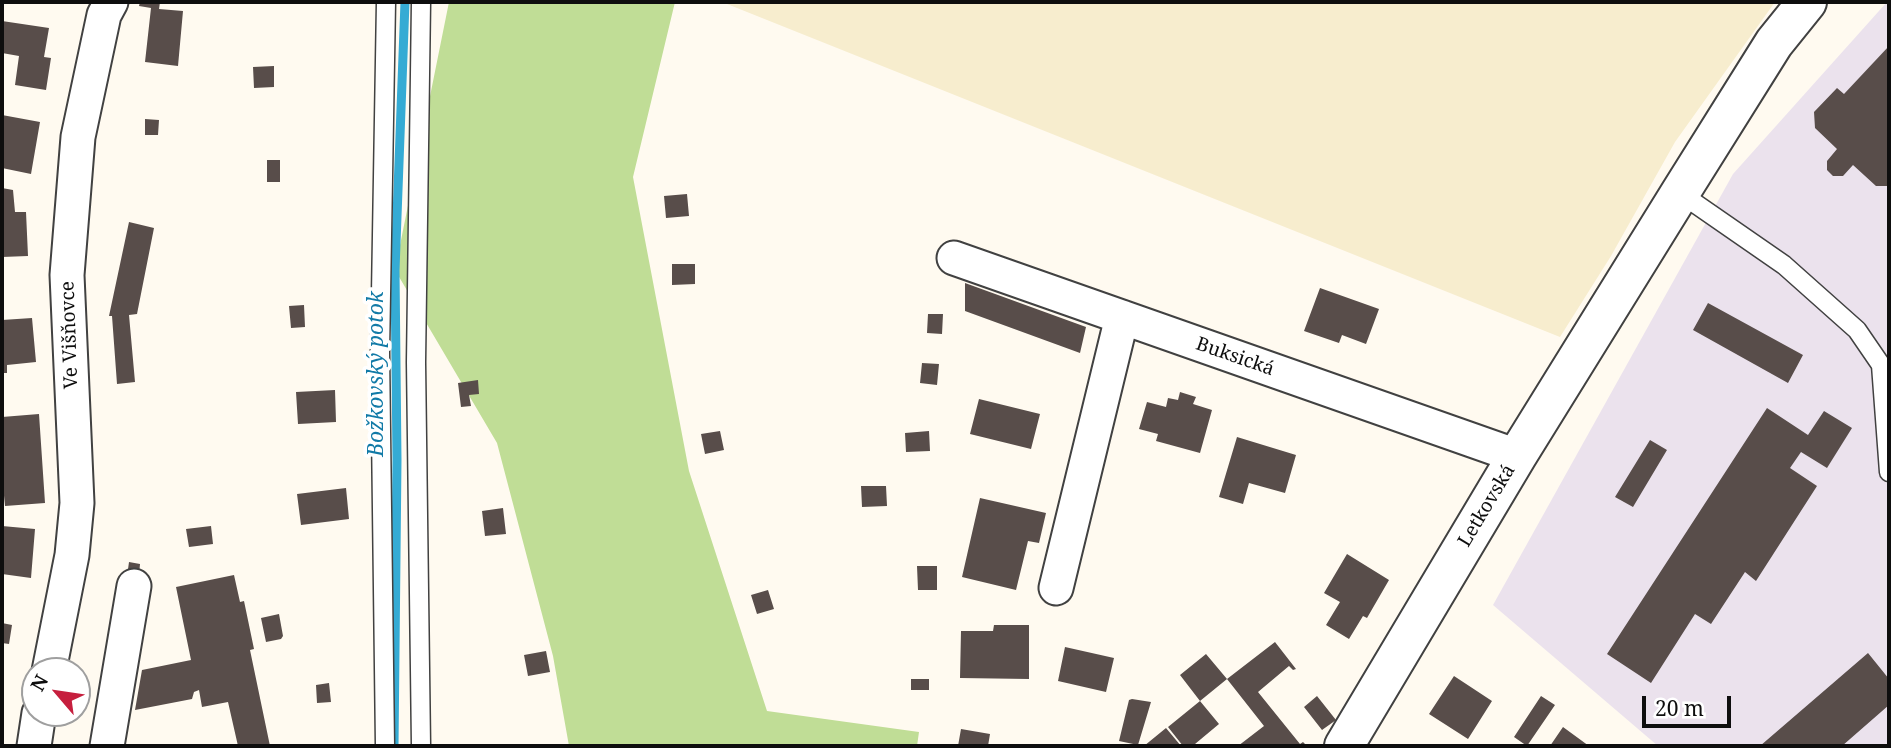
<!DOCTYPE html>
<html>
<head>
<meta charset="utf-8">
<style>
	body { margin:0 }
	#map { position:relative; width:1891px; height:748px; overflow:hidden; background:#fffaf0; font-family:"Noto Serif",serif }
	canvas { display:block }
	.frame { position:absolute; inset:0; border:4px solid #0e0e0e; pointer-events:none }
	.north { position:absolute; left:21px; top:657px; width:70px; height:70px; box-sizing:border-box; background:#fff; border:2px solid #9f9f9f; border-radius:50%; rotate:299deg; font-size:19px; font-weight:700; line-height:28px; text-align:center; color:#0e0e0e }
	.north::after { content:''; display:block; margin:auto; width:24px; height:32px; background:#c61f3e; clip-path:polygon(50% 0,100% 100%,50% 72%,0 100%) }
	.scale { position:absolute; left:1642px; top:696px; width:89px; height:32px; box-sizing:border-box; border:4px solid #0e0e0e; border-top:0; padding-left:9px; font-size:21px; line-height:24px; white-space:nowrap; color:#0e0e0e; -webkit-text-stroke:5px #fff; paint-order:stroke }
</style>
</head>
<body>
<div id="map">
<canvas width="1891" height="748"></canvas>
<div class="frame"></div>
<div class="north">N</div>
<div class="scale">20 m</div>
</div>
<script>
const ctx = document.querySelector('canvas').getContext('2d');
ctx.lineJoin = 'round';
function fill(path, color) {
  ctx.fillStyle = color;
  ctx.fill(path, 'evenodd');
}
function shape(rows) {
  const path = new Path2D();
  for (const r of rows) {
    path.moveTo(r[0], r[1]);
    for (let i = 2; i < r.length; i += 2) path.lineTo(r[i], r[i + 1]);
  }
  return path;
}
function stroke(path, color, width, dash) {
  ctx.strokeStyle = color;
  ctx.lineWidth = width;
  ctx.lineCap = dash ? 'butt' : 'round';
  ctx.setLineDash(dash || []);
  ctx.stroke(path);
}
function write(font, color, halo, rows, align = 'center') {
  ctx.font = font + ' "Noto Serif",serif';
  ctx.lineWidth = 7;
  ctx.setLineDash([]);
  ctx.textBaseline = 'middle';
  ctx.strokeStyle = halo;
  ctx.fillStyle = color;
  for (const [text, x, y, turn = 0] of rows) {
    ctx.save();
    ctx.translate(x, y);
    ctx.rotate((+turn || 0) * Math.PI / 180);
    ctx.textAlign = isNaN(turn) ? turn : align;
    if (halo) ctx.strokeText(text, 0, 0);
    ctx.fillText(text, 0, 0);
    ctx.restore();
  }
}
fill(shape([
	[1887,2,1889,2,1889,746,1658,746,1493,605,1733,174]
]), '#ebe2ed');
fill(shape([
	[722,2,1775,2,1675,142,1611,256,1560,337]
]), '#f7edce');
fill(shape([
	[449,2,675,2,633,177,689,471,767,711,919,732,917,746,569,746,553,656,497,443,395,270]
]), '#c0dd96');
stroke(shape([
	[394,746,397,460,395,270,405,2]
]), '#35abd4', 9);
fill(shape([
	[140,2,160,2,159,9,183,11,178,66,145,62,151,8,139,6],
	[2,21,49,28,44,57,51,58,46,90,15,85,19,56,2,53],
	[1889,46,1889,186,1876,186,1853,165,1843,176,1833,176,1827,170,1827,161,1837,149,1815,128,1814,112,1837,88,1844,94],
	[274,66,274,87,254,88,253,67],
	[2,115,40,122,31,174,2,168],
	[145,119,159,120,158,135,145,135],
	[267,160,280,160,280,182,267,182],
	[2,188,13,190,15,212,26,212,28,256,2,257],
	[687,194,689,216,666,218,664,196],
	[129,222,154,228,137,314,129,315,135,382,117,384,112,316,109,316],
	[672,264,695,264,695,284,672,285],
	[965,283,1086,327,1080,353,965,311],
	[1320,288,1379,309,1366,344,1342,335,1339,343,1304,331],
	[1708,303,1803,355,1788,383,1693,330],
	[304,305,305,327,291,328,289,306],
	[928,314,943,314,942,334,927,333],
	[32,318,36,362,7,365,7,373,2,373,2,320],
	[922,363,939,364,937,385,920,383],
	[478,380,479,394,469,395,471,406,461,407,458,383],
	[335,390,336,422,298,424,296,392],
	[1180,392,1196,397,1193,404,1212,410,1200,453,1156,441,1158,434,1139,429,1147,402,1166,407,1168,398,1178,400],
	[979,399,1040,414,1031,449,970,434],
	[1767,408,1808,435,1824,411,1852,428,1827,468,1801,452,1790,468,1817,486,1756,581,1745,572,1711,624,1695,614,1651,683,1607,654],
	[39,414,45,503,5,506,2,475,2,417],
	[720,431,724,450,705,454,701,434],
	[929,431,930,451,906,452,905,433],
	[1237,437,1296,455,1285,493,1249,483,1243,504,1219,497],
	[1650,440,1667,450,1633,507,1615,497],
	[861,486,886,486,887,506,862,507],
	[346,488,349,519,301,525,297,494],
	[980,498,1046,513,1039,543,1028,541,1016,590,962,577],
	[503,508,506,534,485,536,482,511],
	[2,526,35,529,31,578,2,574],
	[211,526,213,544,189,547,186,529],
	[1347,554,1389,580,1367,618,1363,616,1349,639,1326,625,1340,602,1324,593],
	[129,562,140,564,138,586,126,584],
	[917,566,937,566,937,590,918,590],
	[234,575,240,602,244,601,254,649,250,650,270,746,238,746,228,702,202,707,199,690,194,692,192,699,135,710,142,670,191,660,176,587],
	[768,590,774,609,757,614,751,595],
	[279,614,283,636,281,639,266,642,261,618],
	[2,623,12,625,9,644,2,643],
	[994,625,1029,625,1029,679,960,678,961,631,993,631],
	[1275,642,1296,669,1293,670,1289,666,1258,692,1300,744,1303,742,1305,744,1302,746,1238,746,1264,726,1227,679,1200,701,1180,675,1206,654,1227,679],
	[1065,647,1114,658,1106,692,1058,681],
	[546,651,550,672,528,676,524,655],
	[1868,653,1889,679,1889,705,1842,746,1760,746],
	[1454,676,1492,701,1468,739,1429,714],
	[911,679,929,679,929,690,911,690],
	[329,683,331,702,317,703,316,685],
	[1317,696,1336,720,1322,730,1304,707],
	[1541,696,1555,705,1527,746,1514,737],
	[1132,699,1151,702,1138,745,1119,741,1129,700],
	[1200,701,1219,724,1195,744,1197,746,1183,746,1168,727],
	[1563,727,1589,746,1550,746],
	[1166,728,1181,746,1144,746],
	[961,729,990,734,988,746,958,746]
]), '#584d4a');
const service = shape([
	[1680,193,1784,265,1857,330,1881,365,1889,472],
	[385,746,380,352,386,2],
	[421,746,416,362,421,2]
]);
const minor = shape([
	[954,258,1517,456],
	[1056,588,1122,317],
	[49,671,72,555,77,503,67,275,78,137,104,15,111,2],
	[34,746,39,713],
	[107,746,134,586]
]);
const tertiary = shape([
	[1344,746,1517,456,1680,193,1774,43,1807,2]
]);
stroke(service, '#414141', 21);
stroke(minor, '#414141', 37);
stroke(tertiary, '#414141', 42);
stroke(service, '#fff', 18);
stroke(minor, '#fff', 33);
stroke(tertiary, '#fff', 38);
write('19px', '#0e0e0e', '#fff', [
	["Ve Višňovce",70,335,-92],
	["Buksická",1235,357,19],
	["Letkovská",1487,506,-59]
]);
write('italic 21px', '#117aa7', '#fff', [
	["Božkovský potok",377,374,-90]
]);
</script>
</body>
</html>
